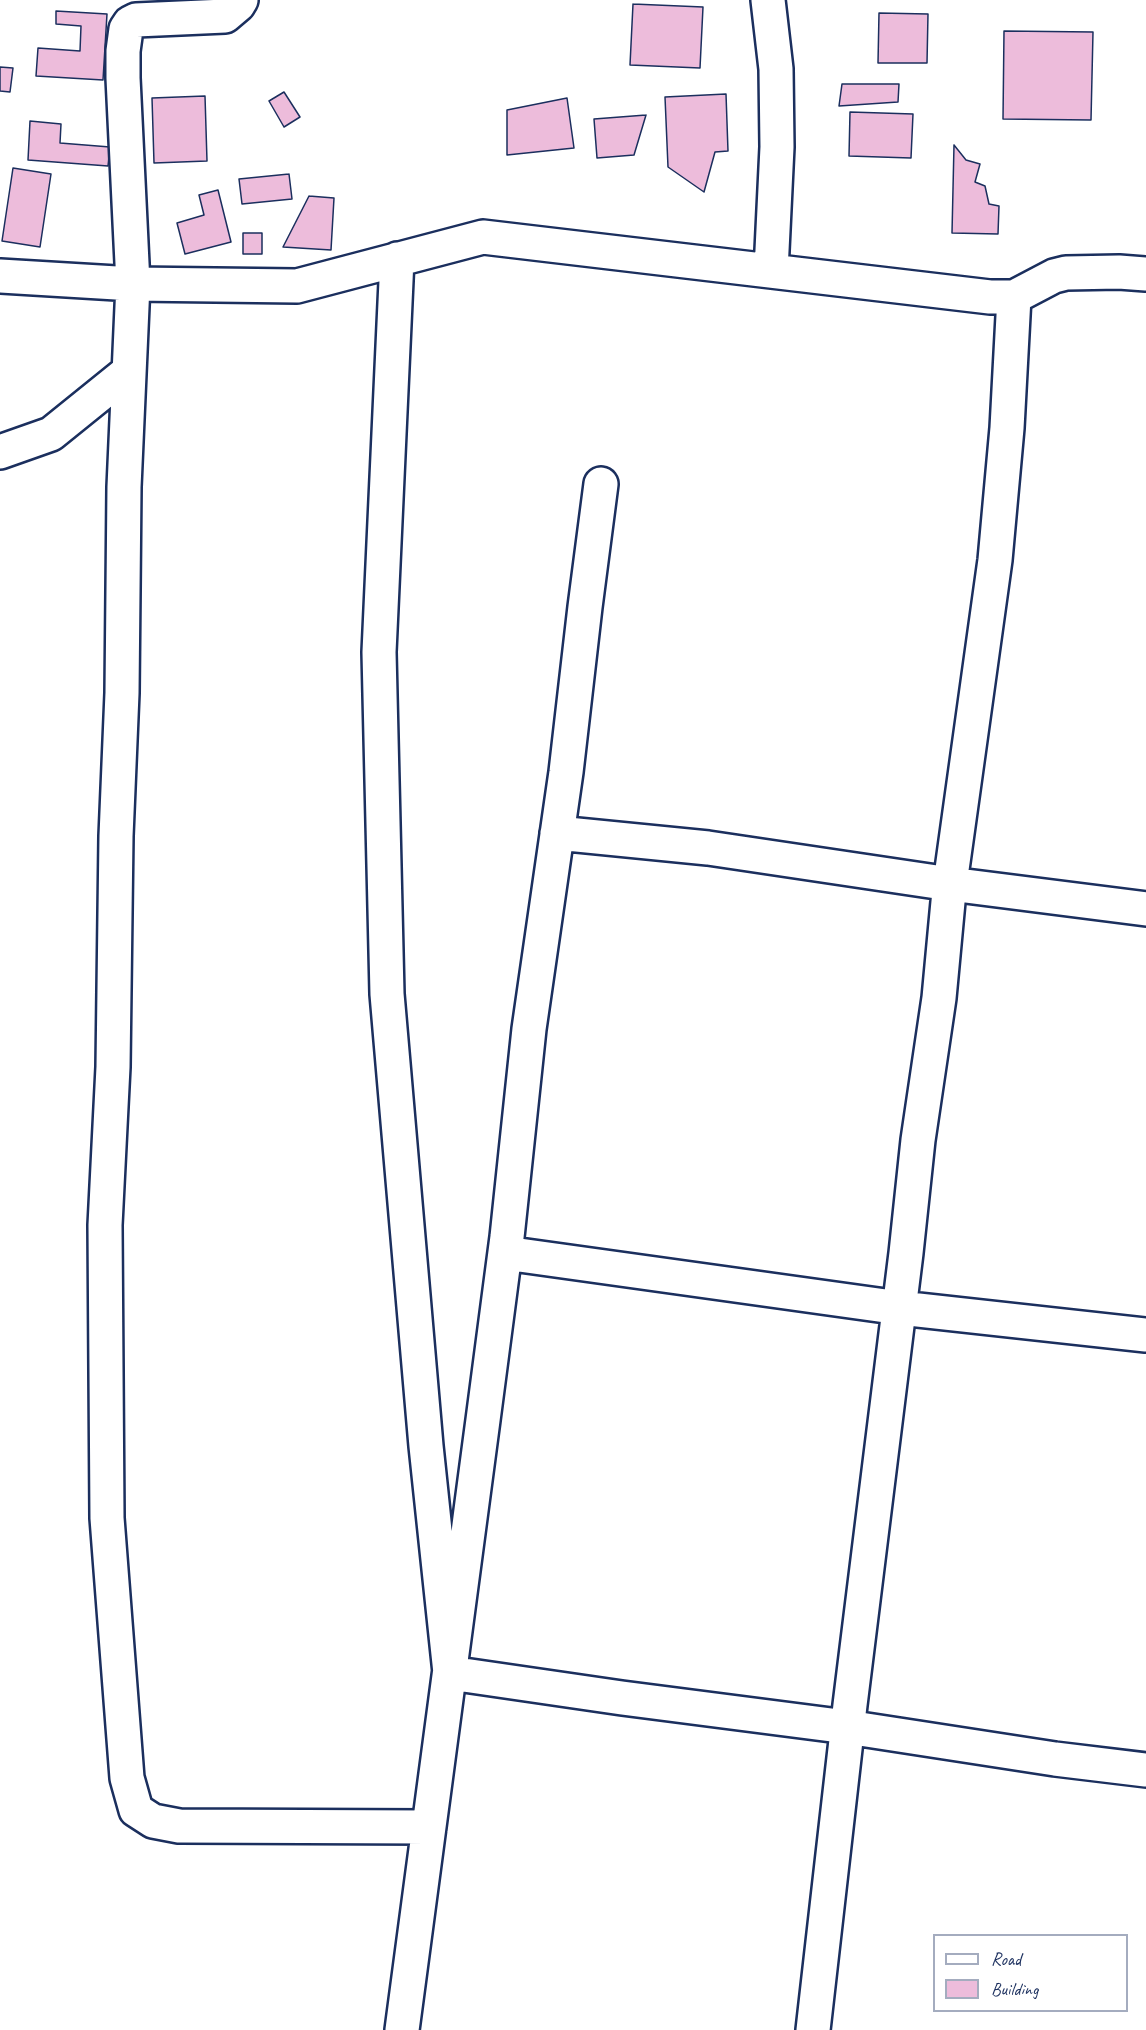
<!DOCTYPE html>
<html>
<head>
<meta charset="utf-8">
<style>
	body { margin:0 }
	#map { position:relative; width:1146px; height:2030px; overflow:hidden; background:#fff; font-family:Caveat,sans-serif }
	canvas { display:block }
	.legend { position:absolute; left:933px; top:1934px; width:195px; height:78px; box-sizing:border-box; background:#fff; border:2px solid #a4acbf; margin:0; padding:8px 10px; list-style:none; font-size:18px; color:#1b2f5e }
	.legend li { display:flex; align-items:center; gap:12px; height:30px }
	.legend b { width:30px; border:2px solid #a4acbf }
</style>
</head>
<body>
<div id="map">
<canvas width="1146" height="2030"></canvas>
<ul class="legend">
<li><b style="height:8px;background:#fff"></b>Road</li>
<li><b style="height:16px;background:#edbcdb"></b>Building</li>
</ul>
</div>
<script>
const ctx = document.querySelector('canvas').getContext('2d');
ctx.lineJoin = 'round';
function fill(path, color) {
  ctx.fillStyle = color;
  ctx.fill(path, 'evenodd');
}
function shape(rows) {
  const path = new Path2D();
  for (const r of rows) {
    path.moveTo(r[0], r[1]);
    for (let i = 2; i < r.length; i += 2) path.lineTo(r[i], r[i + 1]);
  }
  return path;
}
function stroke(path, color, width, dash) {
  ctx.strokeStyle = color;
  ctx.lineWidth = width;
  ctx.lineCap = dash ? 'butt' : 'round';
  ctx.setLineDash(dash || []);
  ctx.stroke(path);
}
const building = shape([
	[633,4,703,7,700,68,630,65,633,4],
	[56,11,107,14,103,80,36,76,38,48,80,51,81,26,56,24,56,11],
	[879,13,928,14,927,63,878,63,879,13],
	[1004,31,1093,32,1091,120,1003,119,1004,31],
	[0,67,13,68,10,92,0,91,0,67],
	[842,84,899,84,898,102,839,106,842,84],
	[284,92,300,117,284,127,269,101,284,92],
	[726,94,728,151,715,152,704,192,668,167,665,97,726,94],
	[205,96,207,161,154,163,152,98,205,96],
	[567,98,574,148,507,155,507,110,567,98],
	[850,112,913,114,911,158,849,156,850,112],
	[646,115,634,155,597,158,594,119,646,115],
	[30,121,61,124,60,143,110,147,108,166,28,160,30,121],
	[954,145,966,160,980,164,975,182,985,186,989,204,999,206,998,234,952,233,954,145],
	[13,168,51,174,40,247,2,241,13,168],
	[289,174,292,199,242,204,239,179,289,174],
	[218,190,231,242,185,254,177,223,204,215,199,195,218,190],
	[309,196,334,198,331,250,283,247,309,196],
	[243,233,262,233,262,254,243,254,243,233]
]);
fill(building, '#edbcdb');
stroke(building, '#1b2f5e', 1.5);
const minor = shape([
	[241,0,238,5,225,16,136,20,130,23,126,29,123,51,123,78,133,284,124,487,122,693,116,836,113,1067,105,1225,107,1518,127,1778,136,1810,153,1821,179,1826,429,1827],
	[768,0,776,69,777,147,771,271],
	[397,259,379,652,387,994,426,1446,450,1673,622,1698,847,1727,1055,1759,1146,1770],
	[0,276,133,284,297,286,483,237,990,297,1014,297,1054,276,1066,273,1119,272,1146,274],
	[0,452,51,434,129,371],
	[557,833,708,848,950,884,1146,909],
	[505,1253,900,1308,1146,1335],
	[402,2030,483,1420,507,1237,529,1029,566,772,585,607,601,484],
	[813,2030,850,1705,906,1253,918,1140,939,998,949,891,995,560,1007,428,1014,297]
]);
stroke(minor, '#1b2f5e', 38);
stroke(minor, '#fff', 33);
</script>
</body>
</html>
